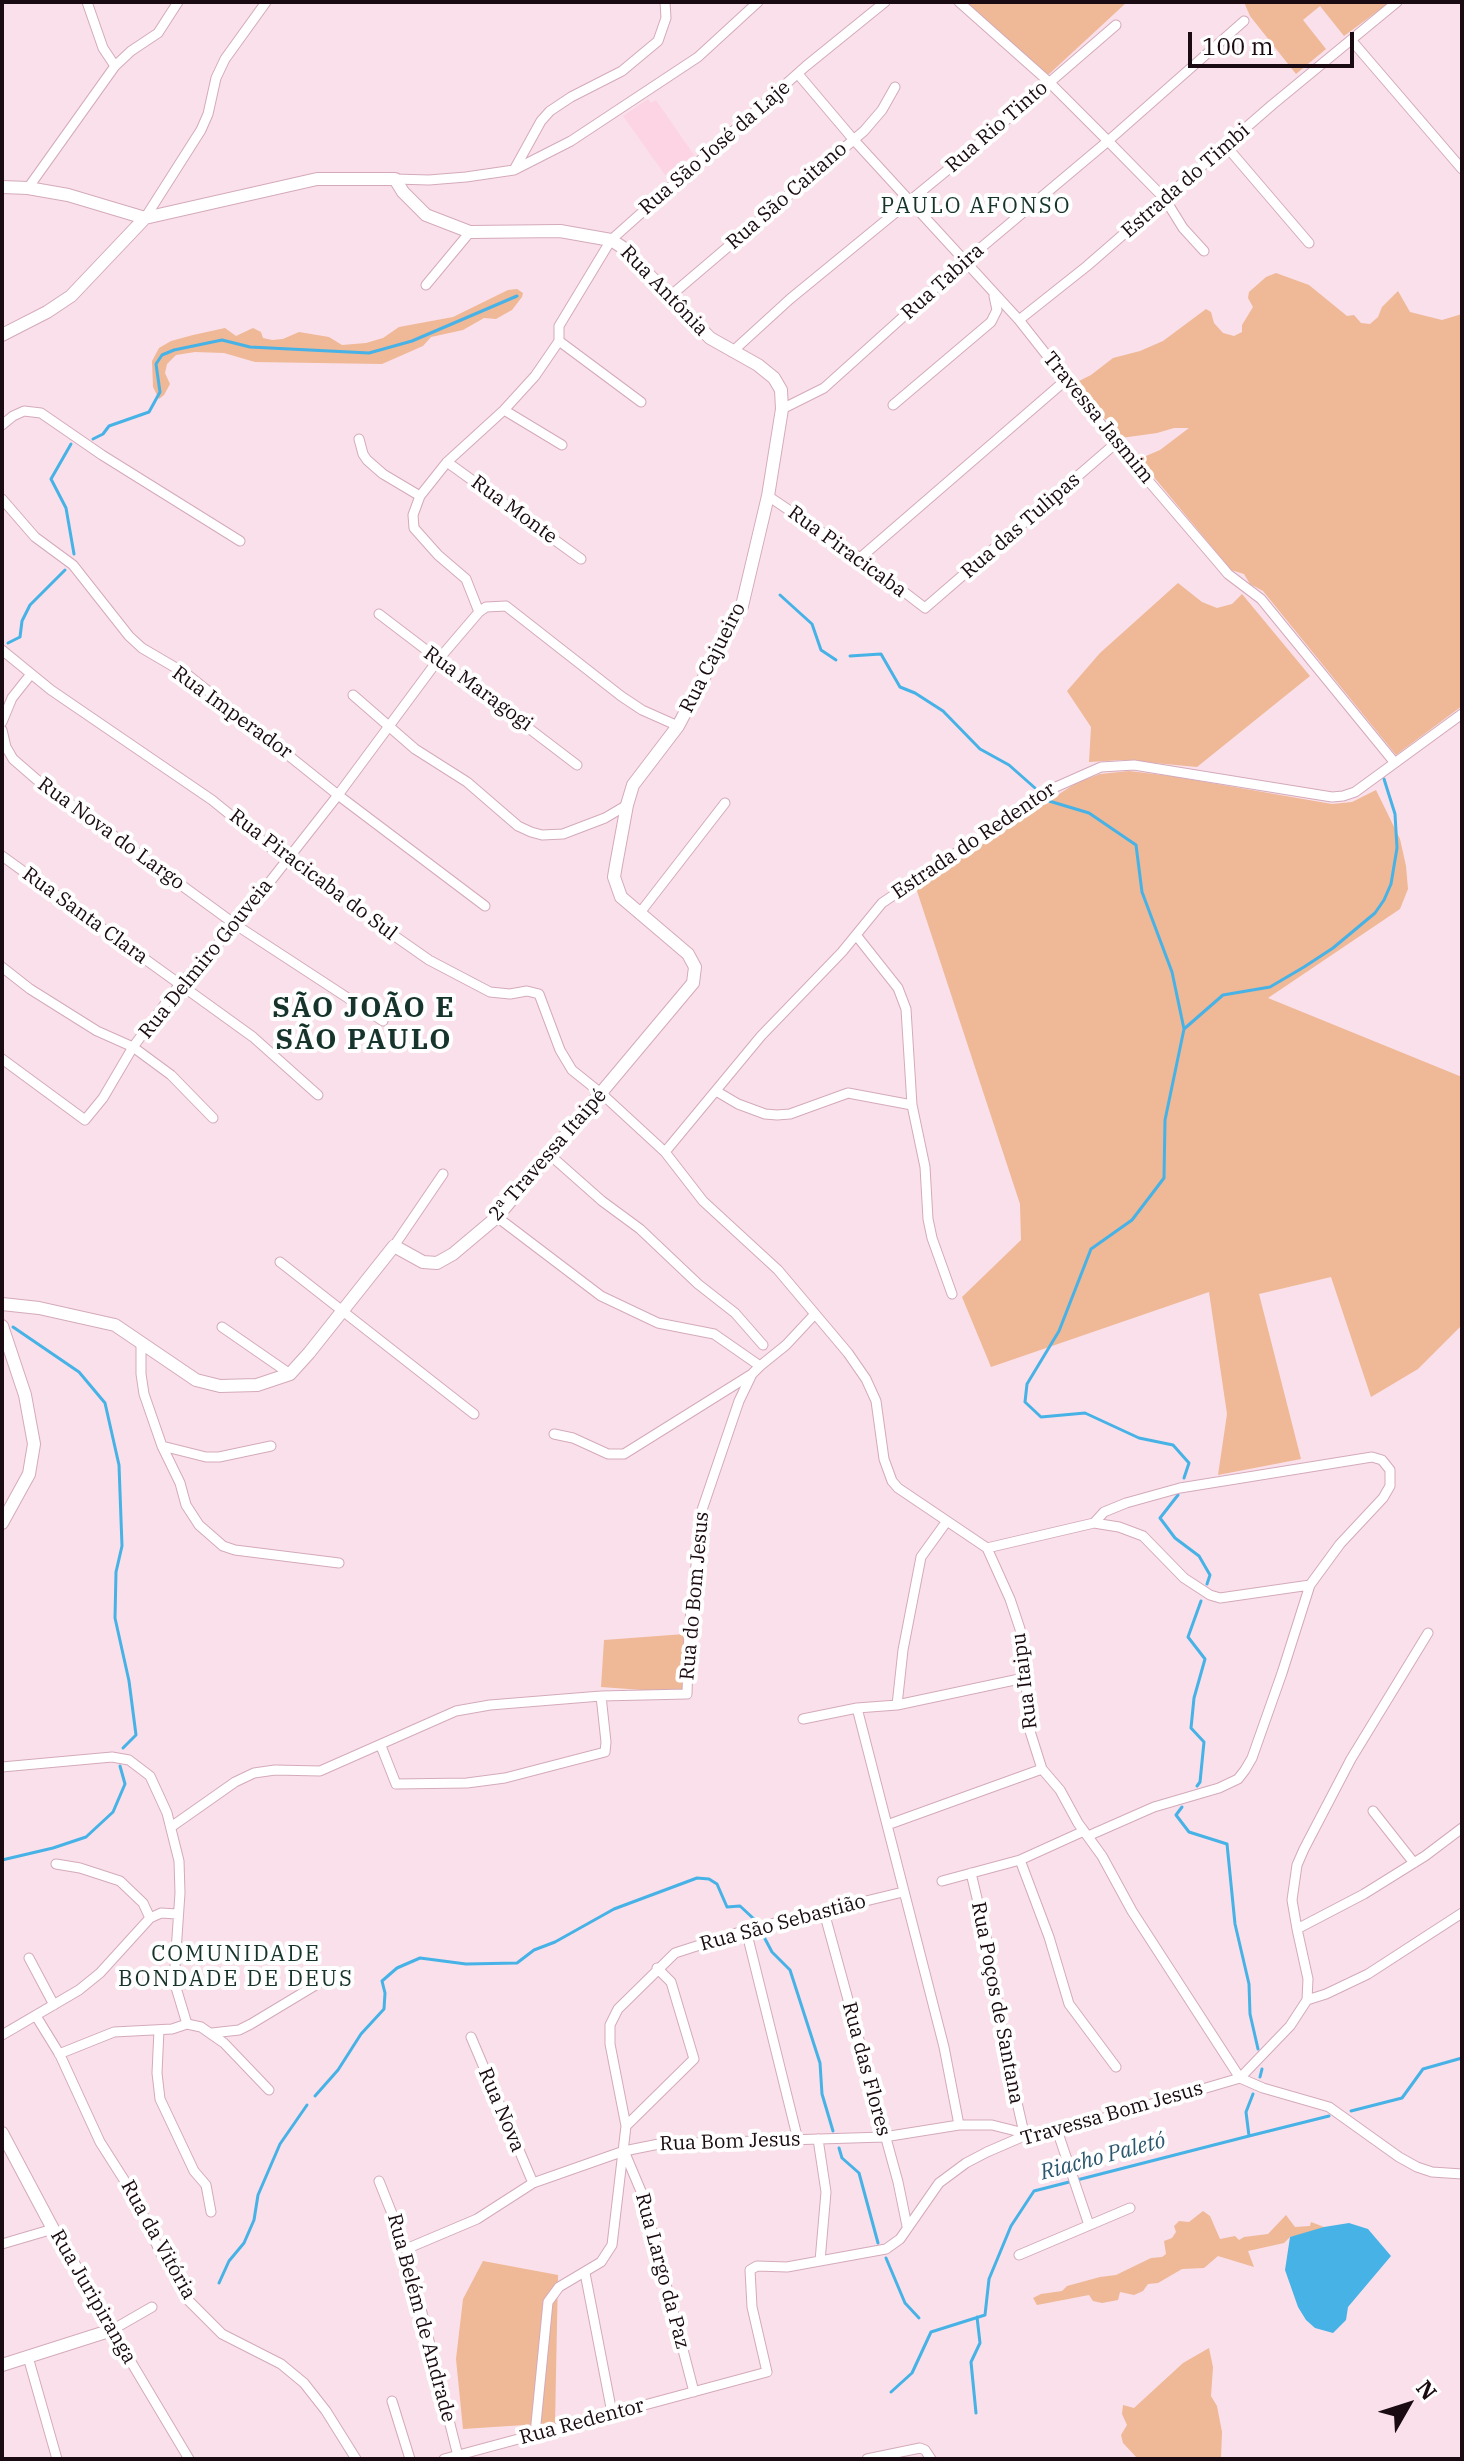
<!DOCTYPE html>
<html>
<head>
<meta charset="utf-8">
<style>
	body { margin:0 }
	#map { position:relative; width:1464px; height:2461px; overflow:hidden; background:#fae0ea; font-family:"IBM Plex Serif",serif }
	canvas { display:block }
	.frame { position:absolute; inset:0; border:4px solid #190b11; pointer-events:none }
	.north { position:absolute; left:1368px; top:2365px; width:80px; height:80px; -webkit-text-stroke:6px #fff; paint-order:stroke; rotate:51deg; font-size:22px; font-weight:700; line-height:32px; text-align:center; color:#190b11 }
	.north::after { content:''; display:block; margin:auto; width:28px; height:36px; background:#190b11; clip-path:polygon(50% 0,100% 100%,50% 72%,0 100%) }
	.scale { position:absolute; left:1188px; top:32px; width:166px; height:36px; box-sizing:border-box; border:4px solid #190b11; border-top:0; padding-left:10px; font-size:24px; line-height:28px; white-space:nowrap; color:#190b11; -webkit-text-stroke:6px #fff; paint-order:stroke }
</style>
</head>
<body>
<div id="map">
<canvas width="1464" height="2461"></canvas>
<div class="frame"></div>
<div class="north">N</div>
<div class="scale">100 m</div>
</div>
<script>
const ctx = document.querySelector('canvas').getContext('2d');
ctx.lineJoin = 'round';
function fill(path, color) {
  ctx.fillStyle = color;
  ctx.fill(path, 'evenodd');
}
function shape(rows) {
  const path = new Path2D();
  for (const r of rows) {
    path.moveTo(r[0], r[1]);
    for (let i = 2; i < r.length; i += 2) path.lineTo(r[i], r[i + 1]);
  }
  return path;
}
function stroke(path, color, width, dash) {
  ctx.strokeStyle = color;
  ctx.lineWidth = width;
  ctx.lineCap = dash ? 'butt' : 'round';
  ctx.setLineDash(dash || []);
  ctx.stroke(path);
}
function write(font, color, halo, rows, align = 'center') {
  ctx.font = font + ' "IBM Plex Serif",serif';
  ctx.lineWidth = 8;
  ctx.setLineDash([]);
  ctx.textBaseline = 'middle';
  ctx.strokeStyle = halo;
  ctx.fillStyle = color;
  for (const [text, x, y, turn = 0] of rows) {
    ctx.save();
    ctx.translate(x, y);
    ctx.rotate((+turn || 0) * Math.PI / 180);
    ctx.textAlign = isNaN(turn) ? turn : align;
    if (halo) ctx.strokeText(text, 0, 0);
    ctx.fillText(text, 0, 0);
    ctx.restore();
  }
}
fill(shape([
	[648,99,651,103,656,100,694,155,665,175,623,116]
]), '#fdd4e3');
fill(shape([
	[966,2,1127,2,1047,76],
	[1244,2,1390,2,1344,36,1320,6,1303,20,1326,49,1296,74,1250,16],
	[1276,273,1309,285,1347,316,1354,315,1361,323,1370,324,1378,317,1382,307,1398,291,1410,312,1442,320,1462,314,1462,706,1396,755,1263,591,1250,584,1244,574,1231,570,1139,459,1160,450,1189,428,1174,428,1157,433,1121,438,1075,383,1091,375,1113,358,1140,351,1163,341,1206,309,1211,312,1214,323,1223,333,1234,336,1242,332,1242,325,1253,307,1248,298,1249,292,1266,277],
	[517,289,523,293,522,297,512,310,503,315,496,319,484,318,463,330,431,337,423,346,382,364,255,362,224,353,195,352,176,355,167,364,165,373,170,384,164,395,159,399,153,387,152,361,159,348,171,341,193,335,225,328,236,336,253,328,261,332,263,338,272,340,283,339,299,332,329,337,342,345,366,343,383,338,399,327,453,317,508,290],
	[1178,583,1202,602,1217,608,1232,604,1242,594,1310,676,1197,767,1122,760,1089,762,1091,727,1067,691,1100,653],
	[1129,771,1171,776,1332,804,1352,802,1376,790,1400,839,1406,866,1408,889,1400,909,1268,998,1462,1077,1462,1325,1418,1369,1371,1397,1331,1277,1259,1294,1301,1459,1218,1475,1227,1414,1209,1292,991,1367,962,1297,1021,1240,1020,1204,916,888,1076,783,1100,774],
	[685,1634,684,1693,601,1687,604,1640],
	[1203,2211,1210,2216,1220,2239,1235,2236,1239,2240,1244,2237,1268,2234,1286,2215,1295,2227,1310,2226,1311,2222,1324,2227,1313,2233,1290,2237,1284,2243,1248,2251,1254,2267,1218,2256,1204,2268,1182,2269,1158,2283,1148,2284,1143,2291,1134,2295,1120,2292,1118,2300,1102,2303,1093,2301,1089,2295,1037,2305,1033,2298,1041,2294,1062,2291,1067,2286,1100,2277,1116,2275,1151,2258,1162,2257,1166,2254,1164,2241,1172,2238,1176,2232,1174,2226,1179,2221,1189,2222],
	[483,2261,558,2275,555,2423,463,2429,456,2359,463,2299],
	[1209,2348,1213,2367,1211,2396,1217,2406,1222,2432,1221,2459,1138,2459,1123,2443,1121,2435,1127,2425,1122,2414,1123,2405,1134,2408,1183,2363]
]), '#efb896');
fill(shape([
	[1349,2223,1368,2229,1391,2256,1348,2307,1346,2320,1333,2333,1315,2328,1306,2320,1298,2307,1285,2270,1290,2237,1324,2227]
]), '#47b2e6');
stroke(shape([
	[93,439,103,434,109,426,149,412,160,392,156,364,162,355,174,350,222,340,250,347,369,353,412,341,517,296],
	[71,444,51,479,66,508,74,554],
	[780,595,812,624,821,650,836,660],
	[8,643,20,637,22,621,30,605,65,570],
	[850,656,881,654,900,687,915,693,943,711,980,749,1009,765,1035,788],
	[1049,801,1089,813,1136,845,1142,892,1172,972,1184,1029,1165,1120,1164,1178,1132,1220,1091,1249,1059,1331,1027,1384,1025,1402,1041,1417,1085,1413,1139,1438,1173,1445,1189,1463,1184,1478],
	[1184,1029,1223,995,1270,987,1304,967,1333,948,1375,913,1384,900,1391,884,1397,848,1395,814,1384,779],
	[13,1327,79,1372,105,1403,119,1465,122,1546,116,1572,115,1618,129,1681,136,1735,123,1748],
	[1178,1495,1160,1518,1175,1538,1199,1556,1210,1575,1207,1584],
	[1197,1786,1200,1782,1204,1742,1191,1728,1194,1698,1205,1659,1188,1637,1201,1601],
	[1182,1807,1176,1815,1189,1832,1227,1844,1235,1924,1249,1984,1250,2014,1258,2049],
	[2,1860,53,1848,86,1837,113,1812,125,1784,120,1766],
	[763,1935,772,1952,790,1970,820,2063,822,2094,833,2131],
	[1260,2077,1262,2069],
	[1253,2094,1246,2112,1249,2136,1329,2116],
	[315,2096,338,2070,361,2034,384,2009,385,1993,382,1981,397,1968,420,1958,466,1964,517,1963,534,1950,555,1942,614,1909,697,1878,709,1879,717,1884,727,1907,740,1906,754,1919],
	[1351,2111,1402,2098,1423,2069,1462,2058],
	[839,2148,842,2158,859,2173,878,2243],
	[886,2258,905,2303,919,2318],
	[219,2283,229,2261,244,2243,254,2220,258,2195,280,2144,307,2105],
	[891,2392,912,2373,931,2332,985,2315,989,2279,1011,2226,1034,2191,1249,2136],
	[976,2413,971,2362,980,2343,977,2317]
]), '#47b2e6', 3);
const street = shape([
	[87,2,103,48,115,66],
	[959,2,1049,82,1108,141,1165,199,1183,228,1204,251],
	[1352,41,1462,169],
	[798,74,853,139,1019,320,1116,443,1217,561,1228,574,1261,599,1395,763],
	[1226,146,1309,243],
	[514,170,541,121,550,111,571,97,622,71,658,41,666,18,665,2],
	[395,179,429,180,466,177,514,170,571,141,698,57,758,2],
	[28,188,115,66,131,51,158,33,178,2],
	[145,218,201,130,208,114,216,78,225,59,266,2],
	[426,285,470,232],
	[669,297,864,131,882,110,895,87],
	[1019,320,1087,266,1272,105,1397,2],
	[559,341,641,402],
	[732,352,790,299,962,158,1116,25],
	[893,405,991,322,997,310,994,296],
	[782,409,824,388,964,262,1108,141,1244,21],
	[504,410,562,445],
	[2,425,13,416,24,411,41,413,102,455,240,541],
	[359,439,363,454,367,460,383,474,420,496],
	[447,462,581,559],
	[768,496,860,558,925,608,1116,443],
	[2,499,35,537,73,565,129,636,142,648,188,675,338,795,485,906],
	[860,558,1067,379],
	[479,612,466,579,438,555,414,528,413,515,420,496,447,462,504,410,535,376,559,341,559,326,611,240,806,66,885,2],
	[379,614,577,765],
	[2,650,51,690,212,800,286,860,429,960,490,992,510,994,527,991,539,994,560,1050,572,1070,602,1094,665,1152,703,1201,778,1270,848,1353,866,1379,876,1401,884,1459,892,1481,898,1488,987,1548,1010,1599,1020,1629,1024,1651,1029,1728,1042,1769,1060,1790,1078,1823,1102,1856,1132,1911,1240,2078,1263,2088,1329,2107,1399,2157,1417,2167,1432,2172,1462,2174],
	[353,695,415,749,467,782,518,826,531,832,542,835,563,834,605,818,627,805],
	[2,722,12,698,31,674],
	[2,730,6,747,13,759,36,779,236,925,383,1021],
	[2,856,253,1037,318,1095],
	[639,914,725,803],
	[856,935,898,988,906,1009,912,1105,925,1167,928,1219,932,1238,952,1294],
	[2,967,30,989,97,1031,133,1047,171,1075,213,1118],
	[2,1059,85,1120,103,1098,133,1047,180,984,236,925,338,795,438,660,479,612,486,607,506,606,621,696,642,710,678,726],
	[716,1091,738,1104,765,1114,777,1115,790,1114,848,1093,912,1105],
	[665,1152,761,1036,842,952,882,903,1049,790,1101,767,1134,765,1332,797,1343,796,1355,792,1462,714],
	[550,1155,602,1201,640,1229,698,1284,735,1313,763,1345],
	[497,1217,601,1296,658,1323,714,1334,760,1366,786,1345,814,1315],
	[394,1246,443,1174],
	[280,1262,474,1414],
	[222,1327,290,1374],
	[141,1342,141,1374,144,1394,162,1446,180,1483,186,1505,199,1525,223,1546,235,1550,339,1563],
	[554,1434,573,1438,608,1454,624,1454,752,1374],
	[162,1446,206,1457,219,1457,271,1446],
	[1094,1523,1119,1527,1143,1536,1184,1578,1210,1595,1220,1598,1310,1585],
	[987,1548,1094,1523,1104,1512,1126,1503,1180,1488,1372,1457,1382,1460,1390,1470,1390,1486,1383,1498,1340,1544,1310,1585,1282,1673,1252,1758,1245,1770,1238,1779,1219,1788,1154,1807,1088,1836],
	[897,1705,903,1650,921,1557,947,1521],
	[857,1708,944,2047,959,2125],
	[803,1719,857,1708,897,1705,1024,1678],
	[381,1746,396,1784,467,1783,505,1778,605,1752,606,1742,601,1696],
	[2,1767,112,1757,129,1760,150,1776,167,1813,179,1861,180,1893,174,1981,187,2024],
	[1373,1811,1414,1863],
	[887,1825,1042,1769],
	[171,1827,235,1782,254,1773,275,1770,320,1771,456,1711,490,1705,601,1696,687,1694,689,1629,702,1510,739,1401,752,1374,760,1366],
	[1020,1860,1049,1937,1069,2004,1116,2067],
	[56,1864,80,1868,120,1881,143,1903,150,1918],
	[971,1873,986,1936,1010,2072,1024,2133],
	[942,1881,1020,1860,1084,1831],
	[824,1912,898,2182,907,2226],
	[1297,1929,1292,1900,1297,1865,1304,1849,1351,1759,1428,1633],
	[746,1930,798,2140],
	[29,1958,54,2005],
	[1307,2000,1326,1994,1368,1974,1462,1913],
	[36,2016,60,2055,100,2142,135,2197,160,2252,188,2300,222,2334,281,2364,304,2383,326,2411,356,2459],
	[159,2030,157,2073,160,2099,194,2171,206,2185,211,2212],
	[212,2033,239,2030,251,2024,324,1980],
	[2,2035,79,1990,100,1973,150,1918,161,1913,177,1914],
	[471,2037,533,2183],
	[59,2054,114,2032,172,2029,187,2024,201,2027,224,2043,269,2090],
	[626,2126,694,2059,671,1982,657,1968],
	[1057,2130,1089,2225],
	[818,2139,826,2192,820,2261],
	[624,2151,643,2196,694,2392],
	[379,2181,406,2249,458,2456],
	[2,2244,53,2229],
	[406,2249,477,2219,533,2183,624,2151,659,2144,884,2137,959,2125,992,2125,1024,2133,1024,2136],
	[1019,2255,1130,2208],
	[585,2273,612,2413],
	[152,2307,112,2330,189,2459],
	[28,2357,57,2459],
	[392,2401,410,2459],
	[535,2434,548,2302,559,2287,601,2262,612,2245,626,2126,610,2044,610,2025,618,2009,675,1953,746,1930,903,1892],
	[444,2459,767,2372,752,2307,750,2270,757,2266,787,2267,886,2249,900,2239,939,2183,966,2163,987,2152,1024,2136,1073,2127,1240,2078,1290,2026,1307,2000,1308,1979,1297,1929,1364,1894,1425,1856,1462,1828],
	[867,2459,920,2448,925,2450,931,2459]
]);
const secondary = shape([
	[2,187,28,188,68,195,145,218,317,179,395,179,403,192,426,215,470,232,560,231,611,240,622,247,710,338,758,365,774,378,781,390,782,409,768,496,742,606,678,726,633,785,627,805,616,865,614,877,621,897,688,954,695,967,693,983,497,1217,453,1254,437,1263,423,1262,394,1246,309,1353,290,1374,257,1385,220,1386,196,1380,115,1325,39,1308,2,1304],
	[2,335,47,312,71,296,145,218],
	[2,1326,25,1395,34,1444,29,1474,2,1523],
	[2,2133,53,2229,112,2330,2,2365]
]);
stroke(street, '#d4aabb', 11);
stroke(secondary, '#d4aabb', 14);
stroke(street, '#fff', 9);
stroke(secondary, '#fff', 12);
write('20px', '#190b11', '#fff', [
	["Rua Rio Tinto",997,127,-41],
	["Rua São José da Laje",715,148,-41],
	["Estrada do Timbi",1186,181,-41],
	["Rua São Caitano",787,196,-41],
	["Rua Tabira",943,282,-42],
	["Rua Antônia",664,291,46],
	["Travessa Jasmim",1098,418,51],
	["Rua Monte",514,510,36],
	["Rua das Tulipas",1021,526,-41],
	["Rua Piracicaba",847,552,36],
	["Rua Cajueiro",713,658,-63],
	["Rua Maragogi",478,689,36],
	["Rua Imperador",232,713,36],
	["Rua Nova do Largo",111,834,36],
	["Estrada do Redentor",974,841,-34],
	["Rua Piracicaba do Sul",313,875,37],
	["Rua Santa Clara",85,916,36],
	["Rua Delmiro Gouveia",206,959,-51],
	["2ª Travessa Itaipé",548,1155,-49],
	["Rua do Bom Jesus",695,1596,-85],
	["Rua Itaipu",1025,1681,-97],
	["Rua São Sebastião",783,1923,-15],
	["Rua Poços de Santana",997,2003,79],
	["Rua das Flores",866,2069,75],
	["Rua Nova",501,2110,67],
	["Travessa Bom Jesus",1112,2114,-16],
	["Rua Bom Jesus",730,2142,-2],
	["Rua da Vitória",158,2240,61],
	["Rua Largo da Paz",662,2271,75],
	["Rua Juripiranga",93,2297,60],
	["Rua Belém de Andrade",421,2318,75],
	["Rua Redentor",582,2422,-15]
]);
ctx.letterSpacing = '2px';
write('22px', '#16342c', '#fff', [
	["PAULO AFONSO",976,207],
	["COMUNIDADE",236,1955],
	["BONDADE DE DEUS",236,1980]
]);
ctx.letterSpacing = '0px';
write('italic 22px', '#2b576e', '#fff', [
	["Riacho Paletó",1103,2157,-15]
]);
ctx.letterSpacing = '2px';
write('bold 28px', '#16342c', '#fff', [
	["SÃO JOÃO E",364,1009],
	["SÃO PAULO",364,1041]
]);
ctx.letterSpacing = '0px';
</script>
</body>
</html>
